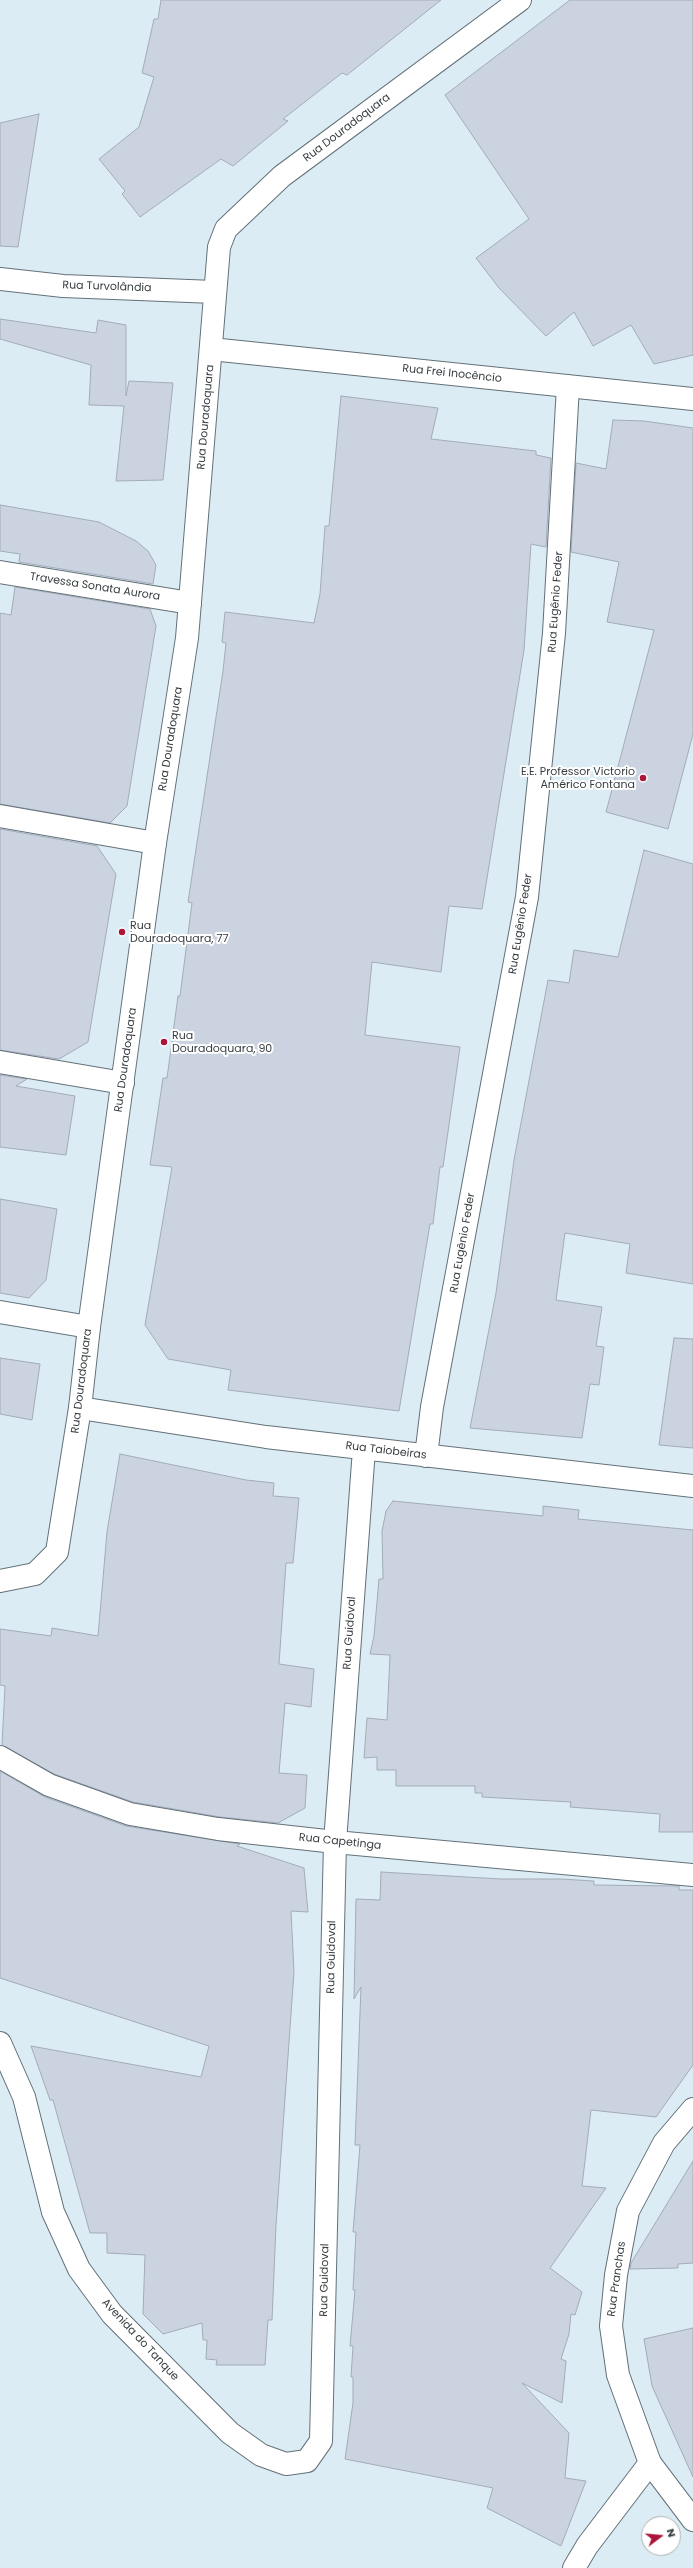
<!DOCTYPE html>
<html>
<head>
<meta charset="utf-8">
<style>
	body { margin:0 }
	#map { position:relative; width:693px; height:2568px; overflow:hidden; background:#dcecf5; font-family:Poppins,sans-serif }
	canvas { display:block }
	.north { position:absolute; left:641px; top:2516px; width:40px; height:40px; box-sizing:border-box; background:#fff; border:1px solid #afb1b3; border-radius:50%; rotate:74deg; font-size:11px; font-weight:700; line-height:16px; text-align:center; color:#363d40 }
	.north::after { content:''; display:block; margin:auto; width:14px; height:18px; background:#ab153a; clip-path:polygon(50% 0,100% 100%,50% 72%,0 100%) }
</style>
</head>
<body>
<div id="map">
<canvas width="693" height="2568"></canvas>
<div class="north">N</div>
</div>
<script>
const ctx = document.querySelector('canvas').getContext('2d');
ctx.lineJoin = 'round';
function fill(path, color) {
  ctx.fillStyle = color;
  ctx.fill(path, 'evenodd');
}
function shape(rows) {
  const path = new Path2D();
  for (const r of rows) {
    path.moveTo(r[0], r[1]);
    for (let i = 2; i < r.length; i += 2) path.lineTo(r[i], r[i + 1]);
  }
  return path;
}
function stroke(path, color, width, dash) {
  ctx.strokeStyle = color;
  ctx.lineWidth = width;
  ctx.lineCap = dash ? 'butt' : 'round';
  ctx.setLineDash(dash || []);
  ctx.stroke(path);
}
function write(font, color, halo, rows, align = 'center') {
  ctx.font = font + ' Poppins,sans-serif';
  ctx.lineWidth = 4;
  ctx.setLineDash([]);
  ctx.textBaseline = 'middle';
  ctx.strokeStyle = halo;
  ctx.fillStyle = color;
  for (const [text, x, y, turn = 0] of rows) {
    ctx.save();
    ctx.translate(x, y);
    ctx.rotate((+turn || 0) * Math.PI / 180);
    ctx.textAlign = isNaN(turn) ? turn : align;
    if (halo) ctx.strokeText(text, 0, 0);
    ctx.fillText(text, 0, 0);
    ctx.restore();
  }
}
const building = shape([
	[161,0,441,0,347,75,342,73,283,119,288,121,233,166,221,159,140,217,122,194,125,191,99,159,139,127,154,77,142,73,154,19,158,19,161,0],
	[570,0,693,0,693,355,654,364,631,325,593,346,574,312,546,336,499,288,476,258,529,219,445,95,570,0],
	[39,114,18,247,0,246,0,123,39,114],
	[0,319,96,333,98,320,126,325,126,396,129,381,173,383,163,480,116,481,124,406,89,405,91,365,0,339,0,319],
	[341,396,438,408,431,439,536,451,536,455,551,458,546,547,531,544,524,650,482,909,449,906,441,972,372,962,365,1035,460,1047,443,1167,440,1167,433,1224,430,1224,399,1411,228,1390,231,1370,168,1359,145,1325,172,1167,150,1165,163,1078,167,1078,178,996,180,996,192,903,188,902,223,671,226,643,222,642,225,612,314,623,320,594,325,526,329,526,341,396],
	[613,420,644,421,693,428,693,734,668,829,606,812,654,630,607,622,619,562,571,552,576,463,606,469,613,420],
	[0,505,99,522,136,541,148,551,156,565,153,584,19,562,20,554,0,551,0,505],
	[15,587,150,609,156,626,127,806,110,823,0,804,0,613,11,615,15,587],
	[0,829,97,846,116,874,88,1042,59,1059,0,1050,0,829],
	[644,850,693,864,693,1284,626,1273,630,1244,565,1233,556,1300,602,1307,596,1346,604,1347,599,1385,590,1384,582,1438,470,1428,496,1293,514,1160,548,980,569,983,574,950,618,957,644,850],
	[0,1075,27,1079,16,1086,75,1096,66,1155,0,1147,0,1075],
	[0,1199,57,1209,46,1280,29,1298,0,1293,0,1199],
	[674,1338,693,1339,693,1448,659,1445,674,1338],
	[0,1358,40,1364,32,1420,0,1414,0,1358],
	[120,1454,246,1480,274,1483,273,1496,299,1498,293,1563,286,1563,279,1664,314,1669,311,1707,285,1703,279,1773,307,1775,305,1808,278,1823,220,1817,133,1802,54,1774,2,1745,5,1686,0,1685,0,1629,51,1636,52,1628,98,1636,107,1532,120,1454],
	[393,1501,543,1516,543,1506,579,1510,578,1519,693,1530,693,1832,659,1832,660,1814,570,1807,571,1802,482,1797,482,1793,475,1793,475,1786,396,1786,396,1770,377,1770,377,1757,364,1758,367,1718,387,1720,390,1655,370,1654,374,1636,379,1579,383,1579,382,1531,386,1511,393,1501],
	[0,1771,45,1797,126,1826,240,1844,237,1846,304,1868,308,1912,291,1911,294,1972,276,2225,272,2320,268,2320,265,2365,216,2365,217,2360,206,2359,207,2340,203,2340,202,2323,163,2334,143,2314,145,2255,107,2253,107,2233,90,2233,53,2100,50,2100,31,2046,201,2077,209,2046,0,1978,0,1771],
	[381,1872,501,1879,561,1879,594,1881,594,1885,677,1886,679,1886,679,1890,693,1890,693,2065,656,2117,591,2110,582,2186,606,2188,550,2268,582,2292,575,2315,571,2314,569,2334,561,2359,566,2361,562,2403,522,2383,569,2433,565,2478,586,2481,561,2546,487,2508,493,2488,345,2459,353,2403,353,2377,351,2377,353,2346,350,2346,355,2290,353,2290,356,2232,353,2232,360,2145,355,2145,361,1987,354,1999,356,1899,380,1900,381,1872],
	[693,2161,693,2263,678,2264,678,2268,630,2269,631,2263,693,2161],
	[693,2328,693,2477,652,2386,644,2339,693,2328]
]);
fill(building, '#cbd3e1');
stroke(building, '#a3abb8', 1);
const service = shape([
	[574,2568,587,2546,650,2463]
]);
const minor = shape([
	[0,279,63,286,214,292],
	[211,349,693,399],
	[0,572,190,603],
	[0,816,155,843],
	[0,1062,123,1083],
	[0,1312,89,1327],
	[80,1408,266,1437,693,1486],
	[426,1456,432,1407,527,897,554,633,568,386],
	[0,1757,49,1785,130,1814,218,1829,335,1842,693,1875],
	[0,2043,24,2097,53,2212,79,2269,112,2314,230,2433,261,2455,286,2464,307,2461,321,2441,335,1842,364,1449],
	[693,2109,664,2143,628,2211,616,2275,611,2326,618,2375,650,2463,693,2520]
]);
const secondary = shape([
	[0,1581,35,1574,57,1552,80,1408,89,1327,155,843,187,638,219,247,226,229,282,176,520,0]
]);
stroke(service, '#637179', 24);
stroke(minor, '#637179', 24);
stroke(secondary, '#637179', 24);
stroke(service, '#fff', 22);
stroke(minor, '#fff', 22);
stroke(secondary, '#fff', 22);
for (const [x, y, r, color] of [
	[643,778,4,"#ab153a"],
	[122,932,4,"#ab153a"],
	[164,1042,4,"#ab153a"]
]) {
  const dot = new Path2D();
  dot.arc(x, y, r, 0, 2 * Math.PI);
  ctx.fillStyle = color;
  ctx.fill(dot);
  stroke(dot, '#fff', 1.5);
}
write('11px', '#363d40', '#fff', [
	["Rua Douradoquara",347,128,-37],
	["Rua Turvolândia",107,287,2],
	["Rua Frei Inocêncio",452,374,6],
	["Rua Douradoquara",206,417,-85],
	["Travessa Sonata Aurora",95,587,9],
	["Rua Eugênio Feder",556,602,-86],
	["Rua Douradoquara",171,739,-81],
	["Rua Eugênio Feder",521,924,-81],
	["Rua Douradoquara",126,1060,-82],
	["Rua Eugênio Feder",463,1243,-80],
	["Rua Douradoquara",82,1381,-83],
	["Rua Taiobeiras",386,1451,7],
	["Rua Guidoval",350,1633,-86],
	["Rua Capetinga",340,1842,6],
	["Rua Guidoval",332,1957,-89],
	["Rua Pranchas",617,2279,-82],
	["Rua Guidoval",325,2280,-89],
	["Avenida do Tanque",140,2340,47]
]);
write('11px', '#363d40', '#fff', [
	["E.E. Professor Victorio",635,772,"right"],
	["Américo Fontana",635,785,"right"],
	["Rua",130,926],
	["Douradoquara, 77",130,939],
	["Rua",172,1036],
	["Douradoquara, 90",172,1049]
], 'left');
</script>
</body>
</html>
